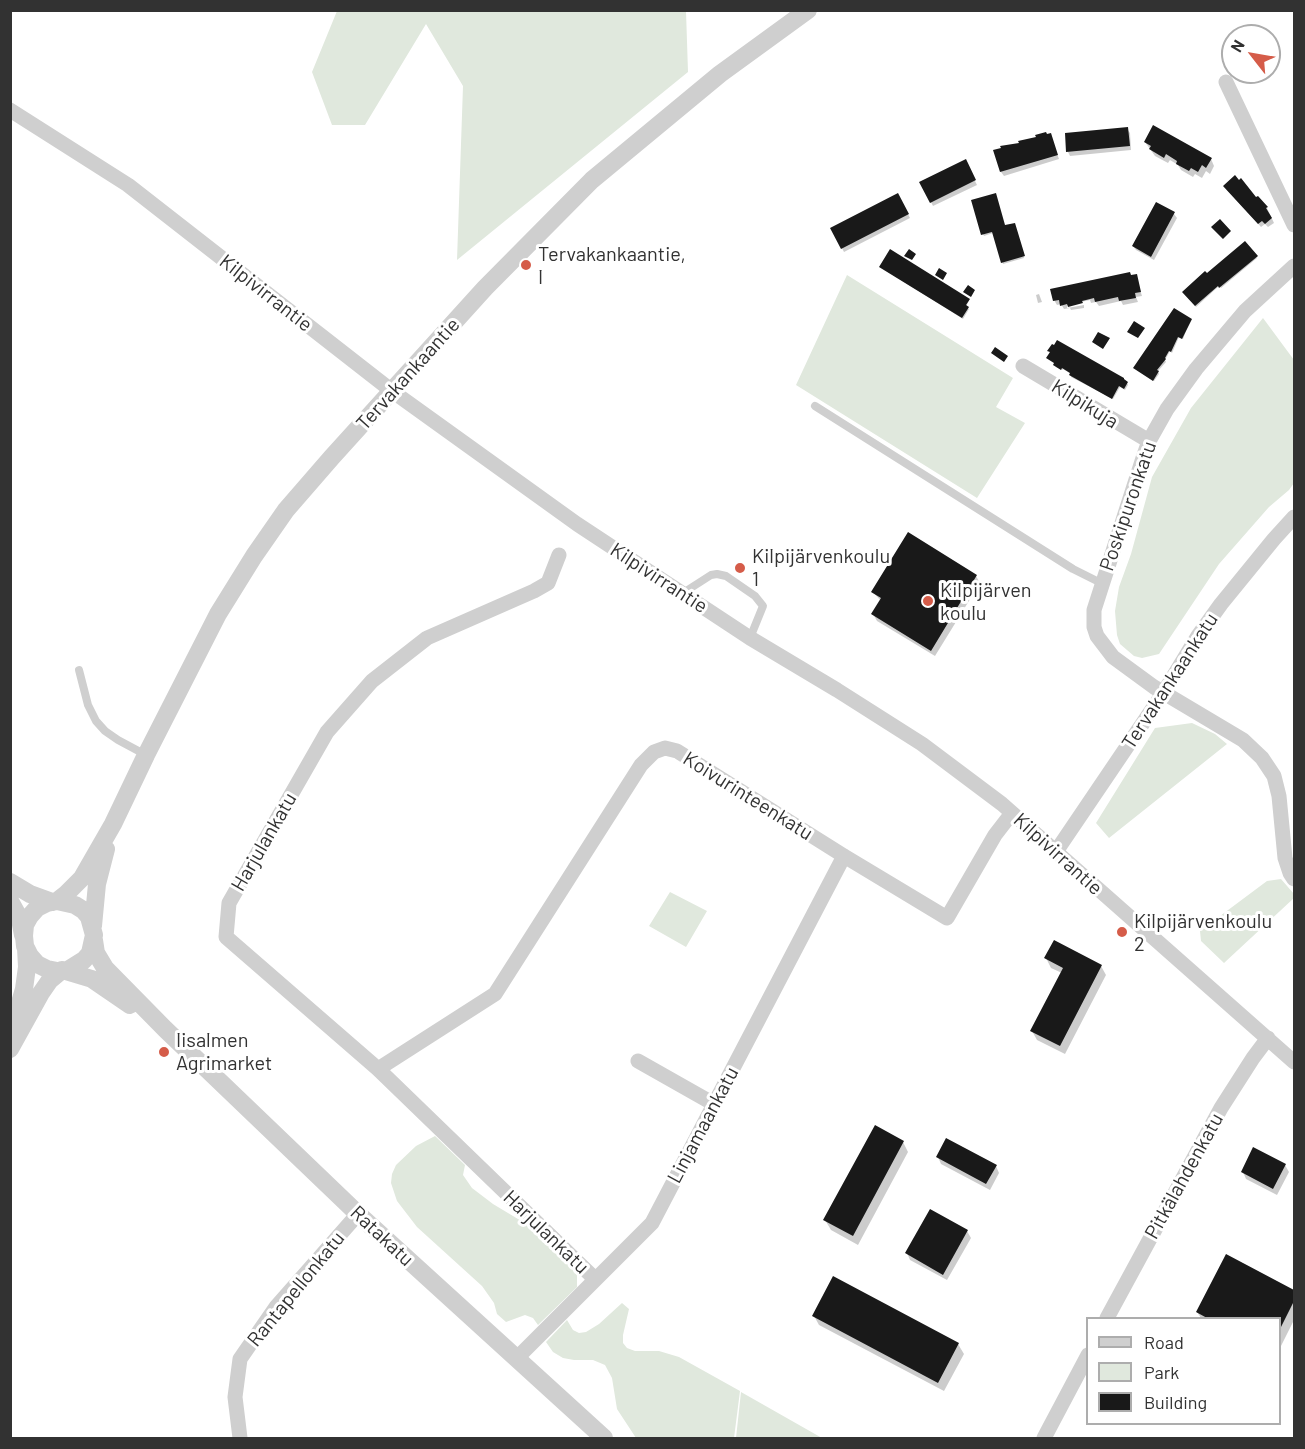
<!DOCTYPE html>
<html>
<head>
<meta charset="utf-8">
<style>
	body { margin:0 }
	#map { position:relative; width:1305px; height:1449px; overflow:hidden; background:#fff; font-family:Barlow,sans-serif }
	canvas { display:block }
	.frame { position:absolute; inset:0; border:12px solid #323232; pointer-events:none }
	.legend { position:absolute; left:1086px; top:1317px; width:195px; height:108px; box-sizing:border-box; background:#fff; border:2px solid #adadad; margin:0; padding:8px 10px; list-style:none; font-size:18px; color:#323232 }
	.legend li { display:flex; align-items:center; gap:12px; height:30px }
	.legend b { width:30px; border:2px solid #adadad }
	.north { position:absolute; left:1221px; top:24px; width:60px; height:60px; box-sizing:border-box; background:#fff; border:2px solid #adadad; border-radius:50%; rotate:301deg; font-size:16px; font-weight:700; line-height:24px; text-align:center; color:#323232 }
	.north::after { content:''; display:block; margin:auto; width:21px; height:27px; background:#d55c49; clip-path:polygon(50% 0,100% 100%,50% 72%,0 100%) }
</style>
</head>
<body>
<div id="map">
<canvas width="1305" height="1449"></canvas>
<div class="frame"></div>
<ul class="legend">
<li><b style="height:8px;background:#cfcfcf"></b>Road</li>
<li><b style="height:16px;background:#e0e8dd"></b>Park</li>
<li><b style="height:16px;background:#191919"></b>Building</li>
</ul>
<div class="north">N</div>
</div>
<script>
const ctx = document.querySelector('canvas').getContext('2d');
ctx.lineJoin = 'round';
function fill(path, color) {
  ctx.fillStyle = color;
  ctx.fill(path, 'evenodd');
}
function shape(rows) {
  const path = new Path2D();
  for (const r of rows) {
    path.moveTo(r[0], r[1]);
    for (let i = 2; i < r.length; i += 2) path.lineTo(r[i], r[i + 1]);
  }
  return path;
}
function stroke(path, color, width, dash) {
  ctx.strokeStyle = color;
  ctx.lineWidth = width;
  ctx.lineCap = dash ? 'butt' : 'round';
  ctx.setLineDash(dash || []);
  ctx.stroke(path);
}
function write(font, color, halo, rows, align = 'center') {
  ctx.font = font + ' Barlow,sans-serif';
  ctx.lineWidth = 6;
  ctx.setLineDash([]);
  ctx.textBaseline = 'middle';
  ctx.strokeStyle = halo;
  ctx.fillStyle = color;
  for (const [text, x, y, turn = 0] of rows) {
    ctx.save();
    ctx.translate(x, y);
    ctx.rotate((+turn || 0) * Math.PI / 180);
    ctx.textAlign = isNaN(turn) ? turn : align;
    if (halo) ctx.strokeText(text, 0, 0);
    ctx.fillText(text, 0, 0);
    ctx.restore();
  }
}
fill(shape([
	[337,11,686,11,688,72,457,260,463,86,426,24,365,125,332,125,312,72],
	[847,275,1013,378,996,407,1025,423,977,498,796,385],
	[1263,318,1294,360,1294,483,1289,490,1269,507,1219,564,1159,654,1142,658,1134,656,1120,644,1117,635,1115,611,1119,587,1131,554,1152,477,1191,408],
	[1192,723,1215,734,1227,744,1109,838,1096,823,1155,728],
	[1281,879,1294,894,1294,898,1224,963,1201,941,1200,931,1267,881],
	[670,892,707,911,686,947,649,926],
	[435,1136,465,1165,463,1175,472,1188,493,1204,528,1225,577,1272,577,1287,538,1325,533,1318,525,1315,506,1322,497,1314,494,1303,482,1286,417,1227,397,1201,391,1183,392,1174,396,1165,416,1146],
	[622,1303,629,1309,623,1335,623,1343,627,1348,635,1351,659,1351,679,1357,740,1391,734,1438,636,1438,617,1409,612,1378,605,1365,593,1360,574,1360,563,1358,553,1352,546,1342,567,1320,573,1330,579,1333,586,1332,599,1324],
	[741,1392,822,1438,736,1438]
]), '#e0e8dd');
fill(shape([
	[1127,129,1130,133,1131,150,1070,156,1068,152,1066,135],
	[1050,135,1059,159,1004,176,1001,172,1010,147],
	[1145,142,1211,159,1214,166,1210,174,1206,171,1202,178,1195,174,1193,177,1181,170,1178,165,1170,160,1168,163,1155,156],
	[965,161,977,185,933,206,921,183],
	[1239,182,1256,200,1258,198,1267,208,1274,223,1268,227,1265,224,1261,227,1227,190],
	[898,195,910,218,844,252,832,229],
	[1157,204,1174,214,1177,218,1154,260,1136,250,1133,246],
	[1015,226,1024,258,1003,264,993,233,984,236,983,234],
	[1256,257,1257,258,1221,288,1219,286,1196,307,1185,294,1207,275],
	[882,268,969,300,966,307,969,309,963,319],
	[1136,276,1142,296,1136,297,1138,302,1123,305,1121,301,1099,306,1096,302,1091,303,1090,300,1067,305,1067,308,1084,305,1084,308,1071,310,1070,308,1064,309,1061,304,1057,305,1054,300],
	[1039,294,1042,302,1038,303,1036,295],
	[1190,320,1183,339,1179,337,1172,353,1170,351,1165,360,1166,362,1158,371,1159,374,1154,381,1136,369],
	[1049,351,1127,383,1128,385,1125,390,1120,387,1113,399,1071,377,1071,374,1063,369,1062,370,1056,367],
	[976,576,980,583,935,656,877,621,873,614,881,601,873,592],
	[1046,958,1101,966,1106,975,1065,1054,1037,1040,1032,1031,1062,973,1051,968],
	[903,1142,908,1152,858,1245,831,1230,825,1220],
	[938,1157,996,1166,999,1173,990,1190,941,1164],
	[1285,1165,1289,1172,1277,1195,1246,1179,1243,1172],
	[967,1231,971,1238,947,1280,910,1260,907,1253],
	[1227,1256,1294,1292,1294,1320,1280,1348,1280,1318,1201,1318,1197,1312],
	[814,1316,958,1344,964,1354,944,1391,819,1325]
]), '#0003');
fill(shape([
	[1153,125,1212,158,1206,168,1202,165,1198,172,1191,168,1189,171,1176,164,1177,161,1166,154,1164,158,1149,149,1151,146,1144,142],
	[1128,127,1130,146,1066,152,1065,133],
	[1046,132,1047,134,1051,133,1058,155,1000,172,993,150,1001,148,1000,146,1019,143,1018,141,1036,137,1035,135],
	[966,159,976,180,930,203,919,182],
	[1235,175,1239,180,1241,178,1256,197,1258,196,1268,207,1266,208,1272,218,1265,224,1262,221,1258,224,1223,186],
	[898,193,909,214,841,249,830,228],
	[996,193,1005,225,1015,223,1025,256,1001,263,992,232,981,235,971,200],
	[1156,202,1175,212,1151,257,1132,246],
	[1220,219,1231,231,1223,239,1211,227],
	[1245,241,1258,256,1219,288,1218,286,1195,306,1182,292,1205,271,1207,273],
	[890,249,970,299,966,305,969,307,962,318,879,267],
	[909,249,916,254,912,260,904,256],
	[939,268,947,273,943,280,935,275],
	[1130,272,1131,275,1137,274,1141,292,1135,293,1136,298,1119,301,1118,297,1095,302,1094,298,1082,301,1083,303,1068,307,1067,304,1060,306,1059,300,1053,301,1050,289],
	[968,285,975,290,971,297,963,292],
	[1174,308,1192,319,1182,339,1178,337,1171,352,1169,351,1165,358,1166,359,1157,370,1159,371,1153,381,1133,368],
	[1134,321,1145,328,1138,338,1127,332],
	[1098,332,1110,338,1103,349,1092,342],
	[1057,340,1124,378,1124,379,1128,382,1124,389,1119,386,1112,399,1069,375,1070,373,1062,368,1061,370,1053,365,1054,363,1046,358,1050,352,1047,351,1052,344,1054,345],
	[995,347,1008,356,1004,362,991,353],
	[908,532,977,575,931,651,871,614,881,598,871,592],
	[1054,940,1102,965,1060,1046,1030,1031,1063,968,1044,958],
	[875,1125,904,1141,853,1236,823,1220],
	[946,1138,997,1165,986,1184,936,1157],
	[1253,1147,1286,1164,1273,1189,1241,1172],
	[930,1209,968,1230,943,1275,905,1253],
	[1226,1254,1294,1290,1294,1301,1280,1329,1280,1318,1207,1318,1196,1312],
	[833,1276,959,1343,938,1383,812,1316]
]), '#191919');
stroke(shape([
	[815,406,1073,569,1101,583],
	[683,593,711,575,717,574,726,576,755,596,763,606,750,638],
	[79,670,88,705,96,721,105,731,118,740,146,755]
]), '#cfcfcf', 8);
stroke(shape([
	[1226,82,1294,225],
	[10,110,128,185,392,391,577,524,750,638,837,690,922,744,1002,804,1294,1062],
	[1294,266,1245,311,1196,369,1167,409,1149,441,1143,458,1094,610,1094,627,1097,636,1113,657,1154,687,1243,740,1262,758,1274,776,1279,796,1285,858,1290,873,1294,879],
	[1023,366,1149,441],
	[559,555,548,583,534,591,427,638,372,681,327,732,229,903,226,937,378,1069,595,1279],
	[1055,853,1164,692,1198,636,1221,604,1274,539,1294,517],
	[638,1061,714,1104],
	[378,1069,495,994,641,765,654,752,665,748,677,751,844,856,947,918,995,835,1012,813],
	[1107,1318,1221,1108,1253,1058,1268,1038],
	[516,1359,652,1223,844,856],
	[240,1438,235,1397,240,1359,276,1307,358,1214],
	[1044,1438,1088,1355]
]), '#cfcfcf', 15);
stroke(shape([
	[10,882,30,894,52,902],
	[10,901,20,919,23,935],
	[57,901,75,905,83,910,89,917,94,935,90,953,84,960,68,970,57,971,47,969,37,964,30,956,25,946,24,936,25,925,30,916,37,908,47,903,57,901,66,894,82,878,113,824,146,755,218,614,254,556,286,510,332,457,485,288,592,180,720,74,808,10],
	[93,926,97,884,106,849],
	[94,940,96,953,105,968,165,1029,358,1214,604,1438],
	[12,1030,24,989,27,967,26,948],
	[10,1049,41,993,50,980,62,970,92,979,130,1005]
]), '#cfcfcf', 18);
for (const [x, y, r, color] of [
	[526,265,6,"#d55c49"],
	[740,568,6,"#d55c49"],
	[928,601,6,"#d55c49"],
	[1122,932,6,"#d55c49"],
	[164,1052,6,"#d55c49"]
]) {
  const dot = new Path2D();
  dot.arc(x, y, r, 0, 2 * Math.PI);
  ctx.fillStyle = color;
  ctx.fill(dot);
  stroke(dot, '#fff', 2);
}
write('20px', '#323232', '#fff', [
	["Tervakankaantie,",538,254],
	["I",538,277],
	["Kilpijärvenkoulu",752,556],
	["1",752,579],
	["Kilpijärven",940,590],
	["koulu",940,613],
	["Kilpijärvenkoulu",1134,921],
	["2",1134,944],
	["Iisalmen",176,1040],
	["Agrimarket",176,1063]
], 'left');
write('20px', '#323232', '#fff', [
	["Kilpivirrantie",266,293,38],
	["Tervakankaantie",408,374,-48],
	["Kilpikuja",1085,404,32],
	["Poskipuronkatu",1128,506,-71],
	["Kilpivirrantie",659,578,33],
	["Tervakankaankatu",1170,681,-57],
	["Koivurinteenkatu",748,796,32],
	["Harjulankatu",264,842,-60],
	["Kilpivirrantie",1058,854,42],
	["Linjamaankatu",703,1125,-62],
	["Pitkälahdenkatu",1184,1176,-61],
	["Harjulankatu",546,1232,44],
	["Ratakatu",382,1236,43],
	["Rantapellonkatu",296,1289,-51]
]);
</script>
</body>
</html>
